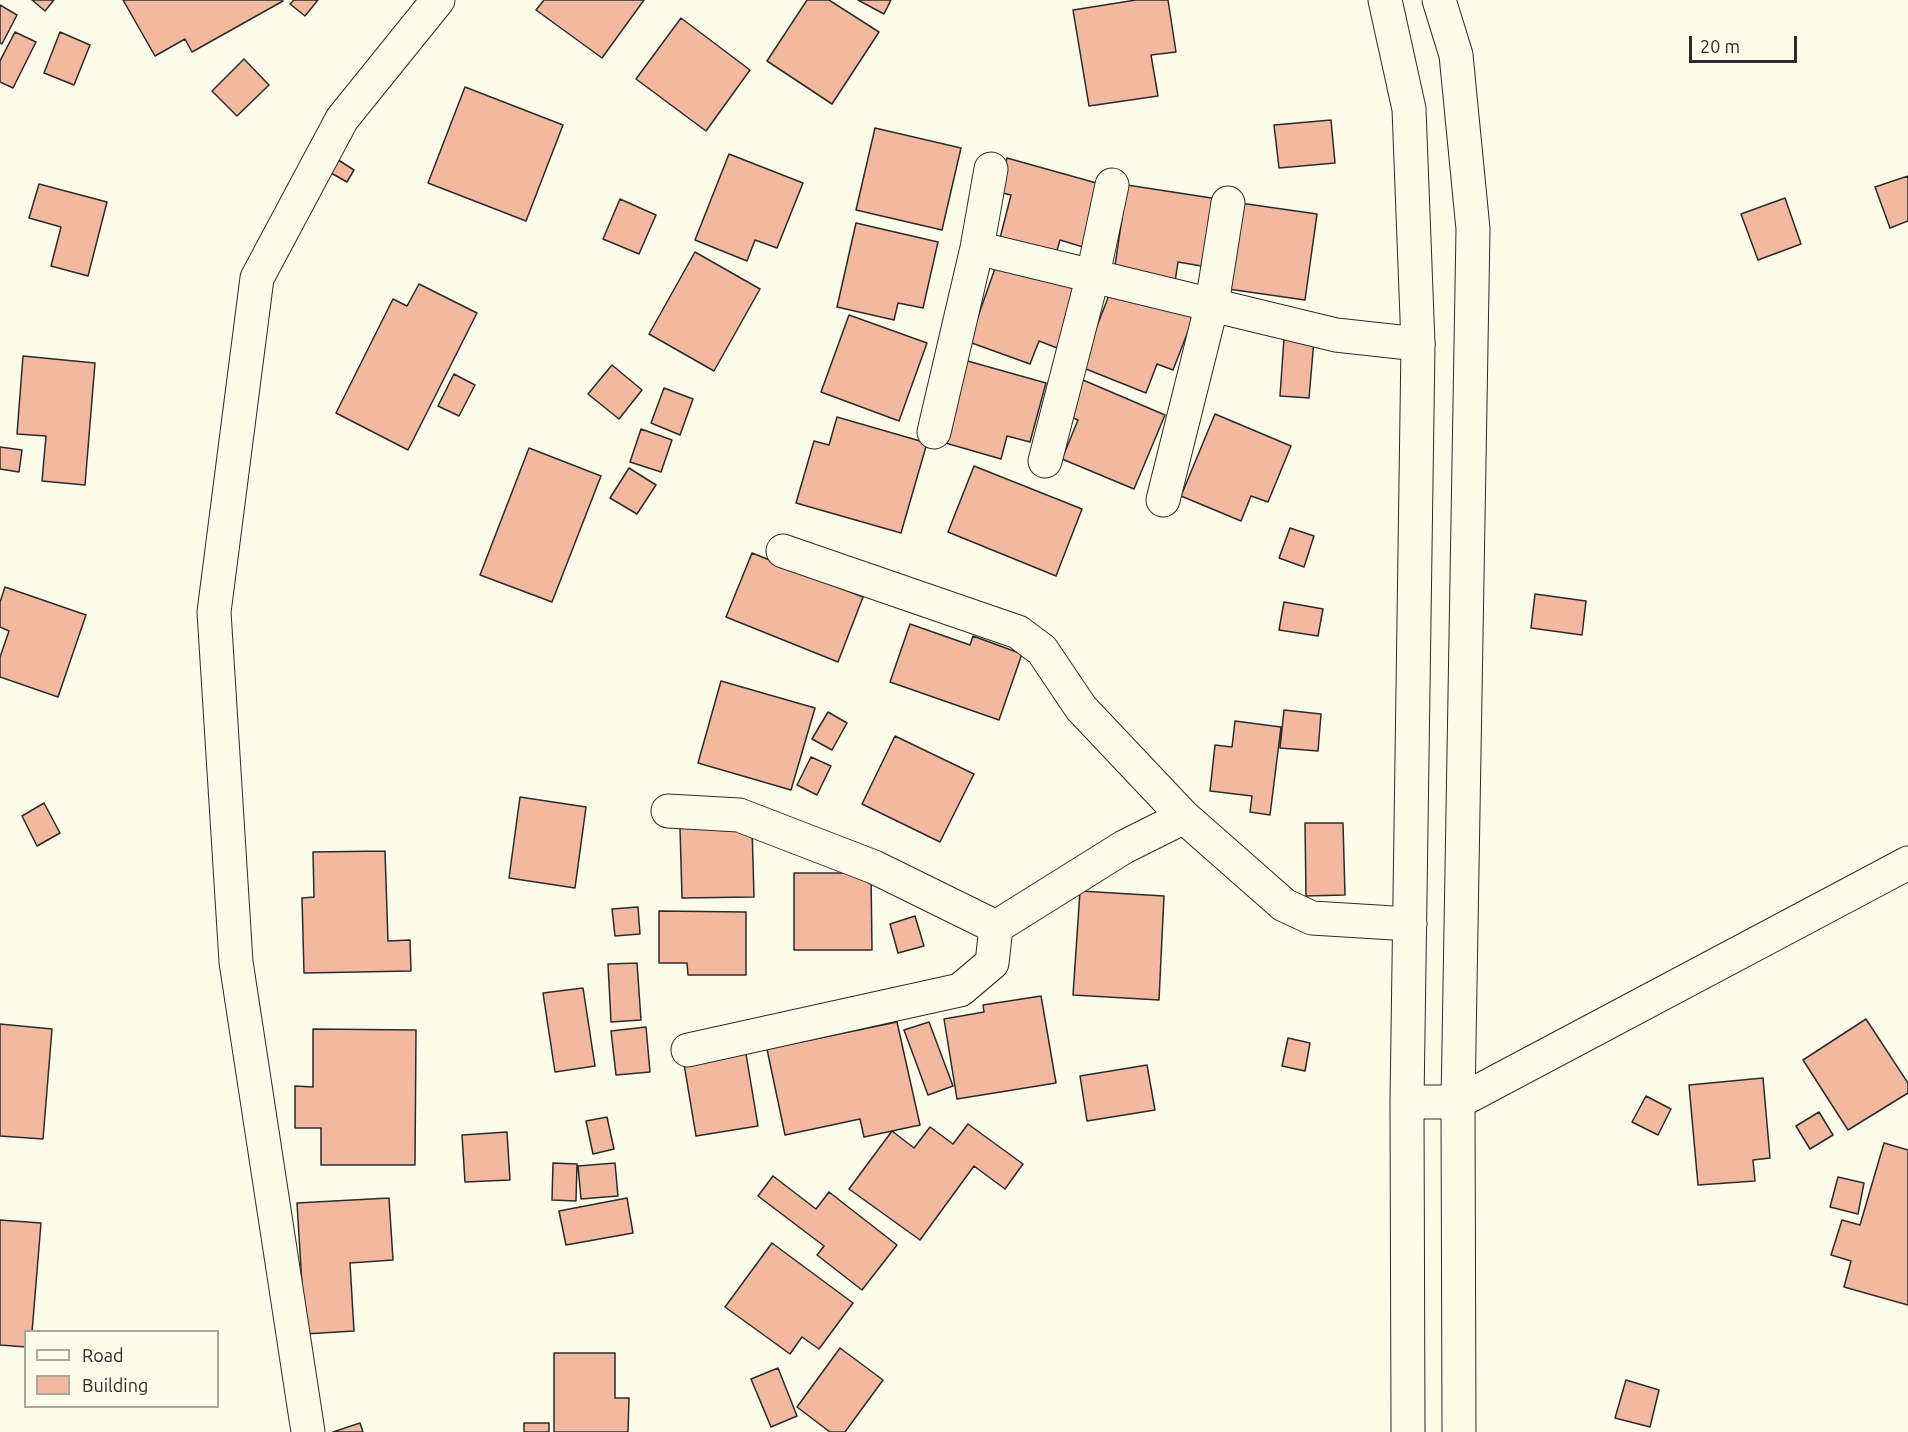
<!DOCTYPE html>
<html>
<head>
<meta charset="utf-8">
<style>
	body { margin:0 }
	#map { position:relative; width:1908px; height:1432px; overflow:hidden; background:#fdfbea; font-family:Ubuntu,sans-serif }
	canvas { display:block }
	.legend { position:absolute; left:24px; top:1330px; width:195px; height:78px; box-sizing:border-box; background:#fdfbea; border:2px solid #a9a89e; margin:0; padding:8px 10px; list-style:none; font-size:18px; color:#2b2b2b }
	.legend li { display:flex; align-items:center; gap:12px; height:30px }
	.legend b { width:30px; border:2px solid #a9a89e }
	.scale { position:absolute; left:1689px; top:36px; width:108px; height:27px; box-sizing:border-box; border:3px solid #2b2b2b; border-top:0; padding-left:8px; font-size:18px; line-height:21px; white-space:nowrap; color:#2b2b2b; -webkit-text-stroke:4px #fdfbea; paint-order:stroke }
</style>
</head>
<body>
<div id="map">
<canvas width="1908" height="1432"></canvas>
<ul class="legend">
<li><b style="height:8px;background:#fdfbea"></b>Road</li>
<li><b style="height:16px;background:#f2b8a0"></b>Building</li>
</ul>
<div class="scale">20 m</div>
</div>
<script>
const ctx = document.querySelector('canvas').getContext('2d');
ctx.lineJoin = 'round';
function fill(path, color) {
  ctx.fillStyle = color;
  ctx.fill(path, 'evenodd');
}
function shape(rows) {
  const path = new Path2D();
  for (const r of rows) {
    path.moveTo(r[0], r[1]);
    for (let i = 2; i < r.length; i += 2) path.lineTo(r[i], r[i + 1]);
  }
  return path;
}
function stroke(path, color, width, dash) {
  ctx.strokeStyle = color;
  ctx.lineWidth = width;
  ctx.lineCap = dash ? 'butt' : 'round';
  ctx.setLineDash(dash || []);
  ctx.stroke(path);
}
const building = shape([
	[32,0,54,0,45,11,32,0],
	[123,0,282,0,283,1,192,52,185,39,155,56,123,0],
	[294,0,318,0,305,16,290,4,294,0],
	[544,0,644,0,602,58,536,10,544,0],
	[807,0,829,0,879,32,832,104,767,61,807,0],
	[858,0,891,0,884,14,858,0],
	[1136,0,1168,0,1176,52,1151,55,1158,96,1089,106,1073,10,1136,0],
	[0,5,17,15,2,44,0,43,0,5],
	[681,18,750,70,706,131,636,79,681,18],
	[15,32,36,42,13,88,0,82,0,61,15,32],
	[60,32,90,45,74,85,44,73,60,32],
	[244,59,269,85,237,116,212,91,244,59],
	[465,87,563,125,526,221,428,183,465,87],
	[1331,120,1335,163,1279,168,1274,125,1331,120],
	[875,128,961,148,942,230,856,210,875,128],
	[729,154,803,183,777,248,755,240,747,261,695,240,729,154],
	[332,156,354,170,347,182,324,169,332,156],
	[1007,158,1100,184,1083,247,1060,240,1054,261,998,246,1011,195,998,192,1007,158],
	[1908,176,1908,221,1890,228,1875,187,1908,176],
	[39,184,107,202,88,276,51,266,61,227,29,218,39,184],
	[1127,185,1218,199,1207,267,1178,262,1175,282,1114,272,1127,185],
	[1785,198,1801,244,1758,260,1741,214,1785,198],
	[620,199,656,215,639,254,603,239,620,199],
	[1233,202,1317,214,1305,300,1221,288,1233,202],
	[856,223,938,242,923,308,898,303,894,320,837,307,856,223],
	[695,252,760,289,714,371,649,334,695,252],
	[998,260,1078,289,1057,348,1039,341,1030,364,969,342,998,260],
	[419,284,477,313,408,450,336,413,393,299,407,306,419,284],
	[1113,285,1194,316,1173,370,1157,364,1146,393,1081,367,1113,285],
	[849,315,927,343,899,421,821,392,849,315],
	[1284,338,1314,340,1309,398,1280,396,1284,338],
	[23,356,95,363,85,485,42,481,46,436,17,434,23,356],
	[964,360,1046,383,1030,442,1007,436,1001,459,942,442,964,360],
	[612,365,642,390,619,419,588,394,612,365],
	[454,374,475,385,459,416,438,406,454,374],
	[1076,377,1165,415,1134,489,1062,459,1078,420,1061,413,1076,377],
	[664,388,693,399,680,435,651,423,664,388],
	[1215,414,1291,446,1268,502,1251,496,1241,521,1181,496,1215,414],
	[837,417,927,443,901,533,796,503,814,441,829,445,837,417],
	[641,429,672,440,661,472,630,462,641,429],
	[0,447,22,450,19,472,0,469,0,447],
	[529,448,601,476,552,602,480,575,529,448],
	[974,466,1082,509,1056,576,948,532,974,466],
	[629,468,656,485,637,514,610,498,629,468],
	[1290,528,1314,536,1304,567,1279,558,1290,528],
	[752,553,863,597,838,662,726,617,752,553],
	[5,587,86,615,58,697,0,677,0,657,9,631,0,627,0,602,5,587],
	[1535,594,1586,601,1582,635,1531,628,1535,594],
	[1284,602,1323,609,1318,636,1279,630,1284,602],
	[910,624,970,645,973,636,1022,654,999,720,890,682,910,624],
	[721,681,815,708,791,790,698,763,721,681],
	[1284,710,1321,714,1318,751,1280,748,1284,710],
	[828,712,847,723,832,750,812,739,828,712],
	[1235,721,1281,727,1270,815,1250,812,1252,796,1210,791,1215,745,1232,747,1235,721],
	[895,736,974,774,940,842,862,804,895,736],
	[811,757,831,766,817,795,797,785,811,757],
	[520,797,586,807,575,888,509,878,520,797],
	[44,803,60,833,37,846,22,816,44,803],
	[1305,823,1343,823,1345,895,1306,896,1305,823],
	[752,827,754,897,682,898,680,828,752,827],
	[385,851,388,941,410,940,411,971,304,973,302,898,314,897,313,852,385,851],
	[794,873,871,873,872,950,794,950,794,873],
	[1080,891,1164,896,1159,1000,1073,995,1080,891],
	[638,907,640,934,615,936,612,909,638,907],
	[659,911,746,912,746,975,688,975,687,963,659,963,659,911],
	[915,916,924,946,898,953,890,924,915,916],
	[637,963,641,1020,611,1022,608,964,637,963],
	[583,988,595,1066,555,1072,543,993,583,988],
	[1041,996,1056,1083,957,1099,944,1019,984,1012,983,1005,1041,996],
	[1866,1019,1908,1083,1908,1093,1848,1130,1803,1060,1866,1019],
	[897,1022,920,1125,864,1137,860,1119,785,1135,767,1049,897,1022],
	[929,1022,953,1086,928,1095,904,1030,929,1022],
	[0,1024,52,1029,43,1139,0,1136,0,1024],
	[646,1027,650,1072,616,1075,611,1031,646,1027],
	[313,1029,416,1030,415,1165,321,1165,321,1128,295,1128,295,1086,313,1087,313,1029],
	[1288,1038,1310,1043,1305,1071,1282,1066,1288,1038],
	[746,1054,758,1126,696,1136,684,1064,746,1054],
	[1147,1065,1155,1110,1087,1121,1080,1076,1147,1065],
	[1763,1078,1770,1158,1753,1160,1755,1181,1698,1185,1689,1085,1763,1078],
	[1646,1096,1671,1109,1658,1135,1632,1122,1646,1096],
	[1819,1112,1833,1135,1810,1149,1796,1126,1819,1112],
	[607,1117,614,1149,593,1154,586,1121,607,1117],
	[968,1124,1023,1164,1005,1189,974,1166,920,1240,849,1189,892,1131,914,1148,930,1127,953,1144,968,1124],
	[507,1132,510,1180,465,1182,462,1135,507,1132],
	[1884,1143,1908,1150,1908,1305,1844,1287,1851,1261,1831,1255,1842,1220,1860,1225,1884,1143],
	[553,1163,577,1164,576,1201,552,1200,553,1163],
	[615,1163,618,1196,581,1199,578,1166,615,1163],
	[773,1176,816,1209,829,1192,897,1245,862,1290,817,1255,824,1246,758,1196,773,1176],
	[1838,1177,1864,1183,1858,1214,1830,1207,1838,1177],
	[389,1198,393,1260,350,1263,354,1331,305,1334,297,1203,389,1198],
	[627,1198,633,1233,566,1245,559,1211,627,1198],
	[0,1220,41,1223,32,1332,26,1332,26,1347,0,1345,0,1220],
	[772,1243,853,1303,819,1349,802,1337,790,1354,725,1307,772,1243],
	[840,1348,883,1380,845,1432,830,1432,797,1407,840,1348],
	[554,1353,615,1353,615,1398,629,1398,628,1432,554,1432,554,1353],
	[778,1368,797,1416,771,1427,751,1379,778,1368],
	[1626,1380,1659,1390,1650,1427,1615,1418,1626,1380],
	[360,1423,363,1432,333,1432,360,1423],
	[524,1423,549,1423,549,1432,524,1432,524,1423]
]);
fill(building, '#f2b8a0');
stroke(building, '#2b2b2b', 1.5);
const minor = shape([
	[977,248,1336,335,1418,344],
	[934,432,977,248,991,169],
	[1045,461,1093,275,1112,185],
	[1163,500,1212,304,1228,203],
	[783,551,1018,632,1042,650,1081,708,1184,817,1284,905,1312,918,1410,924],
	[668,811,739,815,874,867,996,927],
	[688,1050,960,990,992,963,996,927,1124,847,1184,817],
	[308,1432,236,962,214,612,257,278,342,119,438,0]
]);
const tertiary = shape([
	[1385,0,1409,109,1418,344,1407,1102,1408,1432],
	[1439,0,1456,55,1473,229,1458,1102,1459,1432],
	[1407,1102,1458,1102,1908,863]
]);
stroke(minor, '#2b2b2b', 35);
stroke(tertiary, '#2b2b2b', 35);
stroke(minor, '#fdfbea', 33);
stroke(tertiary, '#fdfbea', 33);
</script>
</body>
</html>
